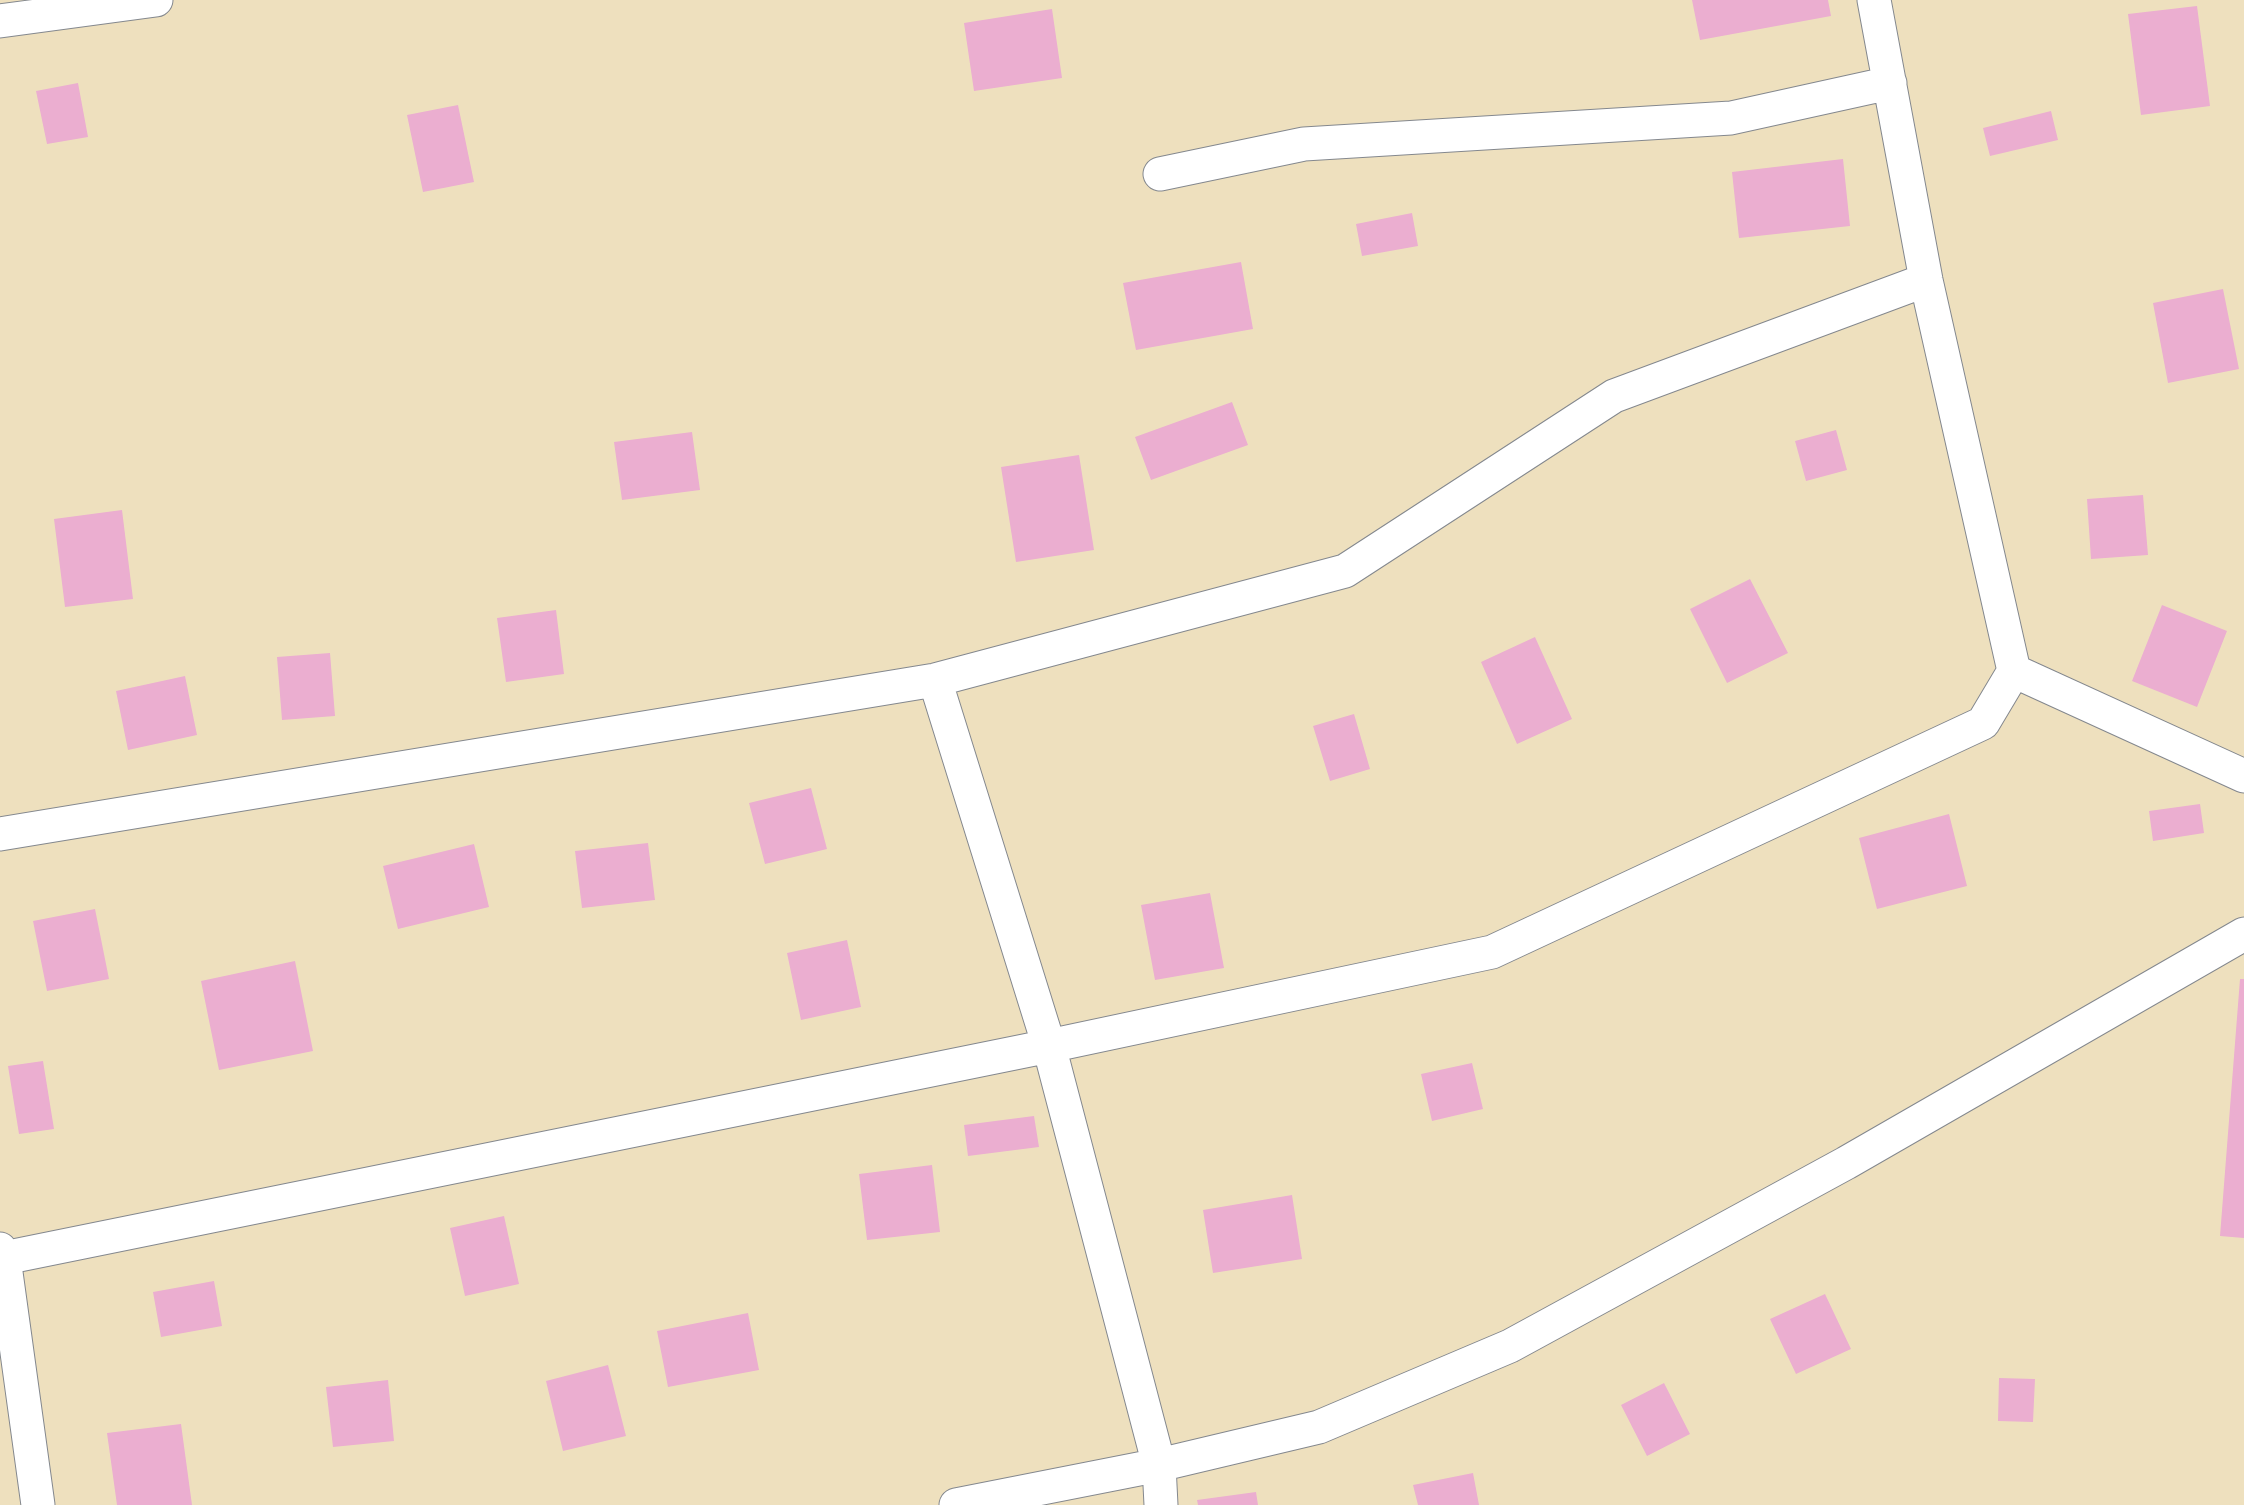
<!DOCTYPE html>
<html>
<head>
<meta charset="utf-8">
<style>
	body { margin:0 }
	canvas { display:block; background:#eee0be }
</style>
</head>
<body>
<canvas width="2244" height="1505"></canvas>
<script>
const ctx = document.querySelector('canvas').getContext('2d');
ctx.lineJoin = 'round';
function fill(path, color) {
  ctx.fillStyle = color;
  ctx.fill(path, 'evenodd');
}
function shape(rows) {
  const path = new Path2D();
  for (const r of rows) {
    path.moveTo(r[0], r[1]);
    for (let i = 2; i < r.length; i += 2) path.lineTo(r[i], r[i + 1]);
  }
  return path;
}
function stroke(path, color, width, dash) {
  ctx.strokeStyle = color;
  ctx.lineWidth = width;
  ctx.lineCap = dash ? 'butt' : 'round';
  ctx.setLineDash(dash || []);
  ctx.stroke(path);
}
fill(shape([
	[1692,0,1828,0,1831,16,1700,40],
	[2197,6,2210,106,2141,115,2128,14],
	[1052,9,1062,78,974,91,964,23],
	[78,83,88,137,47,144,36,91],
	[458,105,474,182,423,192,407,115],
	[2051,111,2058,140,1990,156,1983,128],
	[1843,159,1850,226,1739,238,1732,172],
	[1412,213,1418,246,1362,256,1356,224],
	[1241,262,1253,329,1136,350,1123,283],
	[2223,289,2239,369,2168,383,2153,303],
	[1232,402,1248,445,1151,480,1135,437],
	[1836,430,1847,470,1806,481,1795,441],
	[692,432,700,490,622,500,614,442],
	[1079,455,1094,550,1016,562,1001,467],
	[2143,495,2148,555,2091,559,2087,499],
	[122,510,133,599,65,607,54,519],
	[1750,579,1788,653,1727,683,1690,609],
	[2162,605,2227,631,2197,707,2132,681],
	[556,610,564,674,506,682,497,618],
	[1535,637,1572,719,1517,744,1481,662],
	[330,653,335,716,282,720,277,657],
	[185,676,197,735,128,750,116,691],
	[1354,714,1370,769,1330,781,1313,726],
	[811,788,827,849,765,864,749,803],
	[2200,804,2204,833,2153,841,2149,811],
	[1949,814,1967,886,1877,909,1859,838],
	[648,843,655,900,582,908,575,851],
	[474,844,489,907,398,929,383,866],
	[1210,893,1224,968,1155,980,1141,905],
	[95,909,109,979,47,991,33,921],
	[847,940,861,1007,801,1020,787,953],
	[295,961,313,1051,219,1070,201,981],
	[2240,979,2244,979,2244,1238,2220,1236],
	[43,1061,54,1129,19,1134,8,1066],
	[1472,1063,1483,1109,1432,1121,1421,1074],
	[1034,1116,1039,1147,968,1156,964,1125],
	[932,1165,940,1232,867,1240,859,1174],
	[1292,1195,1302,1259,1213,1273,1203,1210],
	[504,1216,519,1284,465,1296,450,1228],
	[214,1281,222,1326,161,1337,153,1292],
	[1825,1294,1851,1349,1796,1374,1770,1319],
	[748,1313,759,1370,668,1387,657,1331],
	[608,1365,626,1436,563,1451,546,1381],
	[1999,1378,2035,1379,2033,1422,1998,1421],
	[388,1380,394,1441,333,1447,326,1387],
	[1664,1383,1690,1434,1647,1456,1621,1405],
	[181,1424,192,1505,117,1505,107,1433],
	[1473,1473,1479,1505,1418,1505,1413,1485],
	[1256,1492,1258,1505,1198,1505,1197,1500]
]), '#ebaed0');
const minor = shape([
	[1874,0,1926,280,2014,671,2244,776],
	[0,21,156,0],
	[1160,174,1304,144,1731,118,1890,83],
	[935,680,1049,1046,1159,1465,1161,1505],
	[0,834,935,680,1345,571,1614,396,1926,280],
	[0,1249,4,1258,38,1505],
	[4,1258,1049,1046,1492,952,1983,723,2014,671],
	[956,1505,1159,1465,1319,1427,1510,1346,1846,1163,2244,934]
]);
stroke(minor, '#84888e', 35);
stroke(minor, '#fff', 33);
</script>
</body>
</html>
